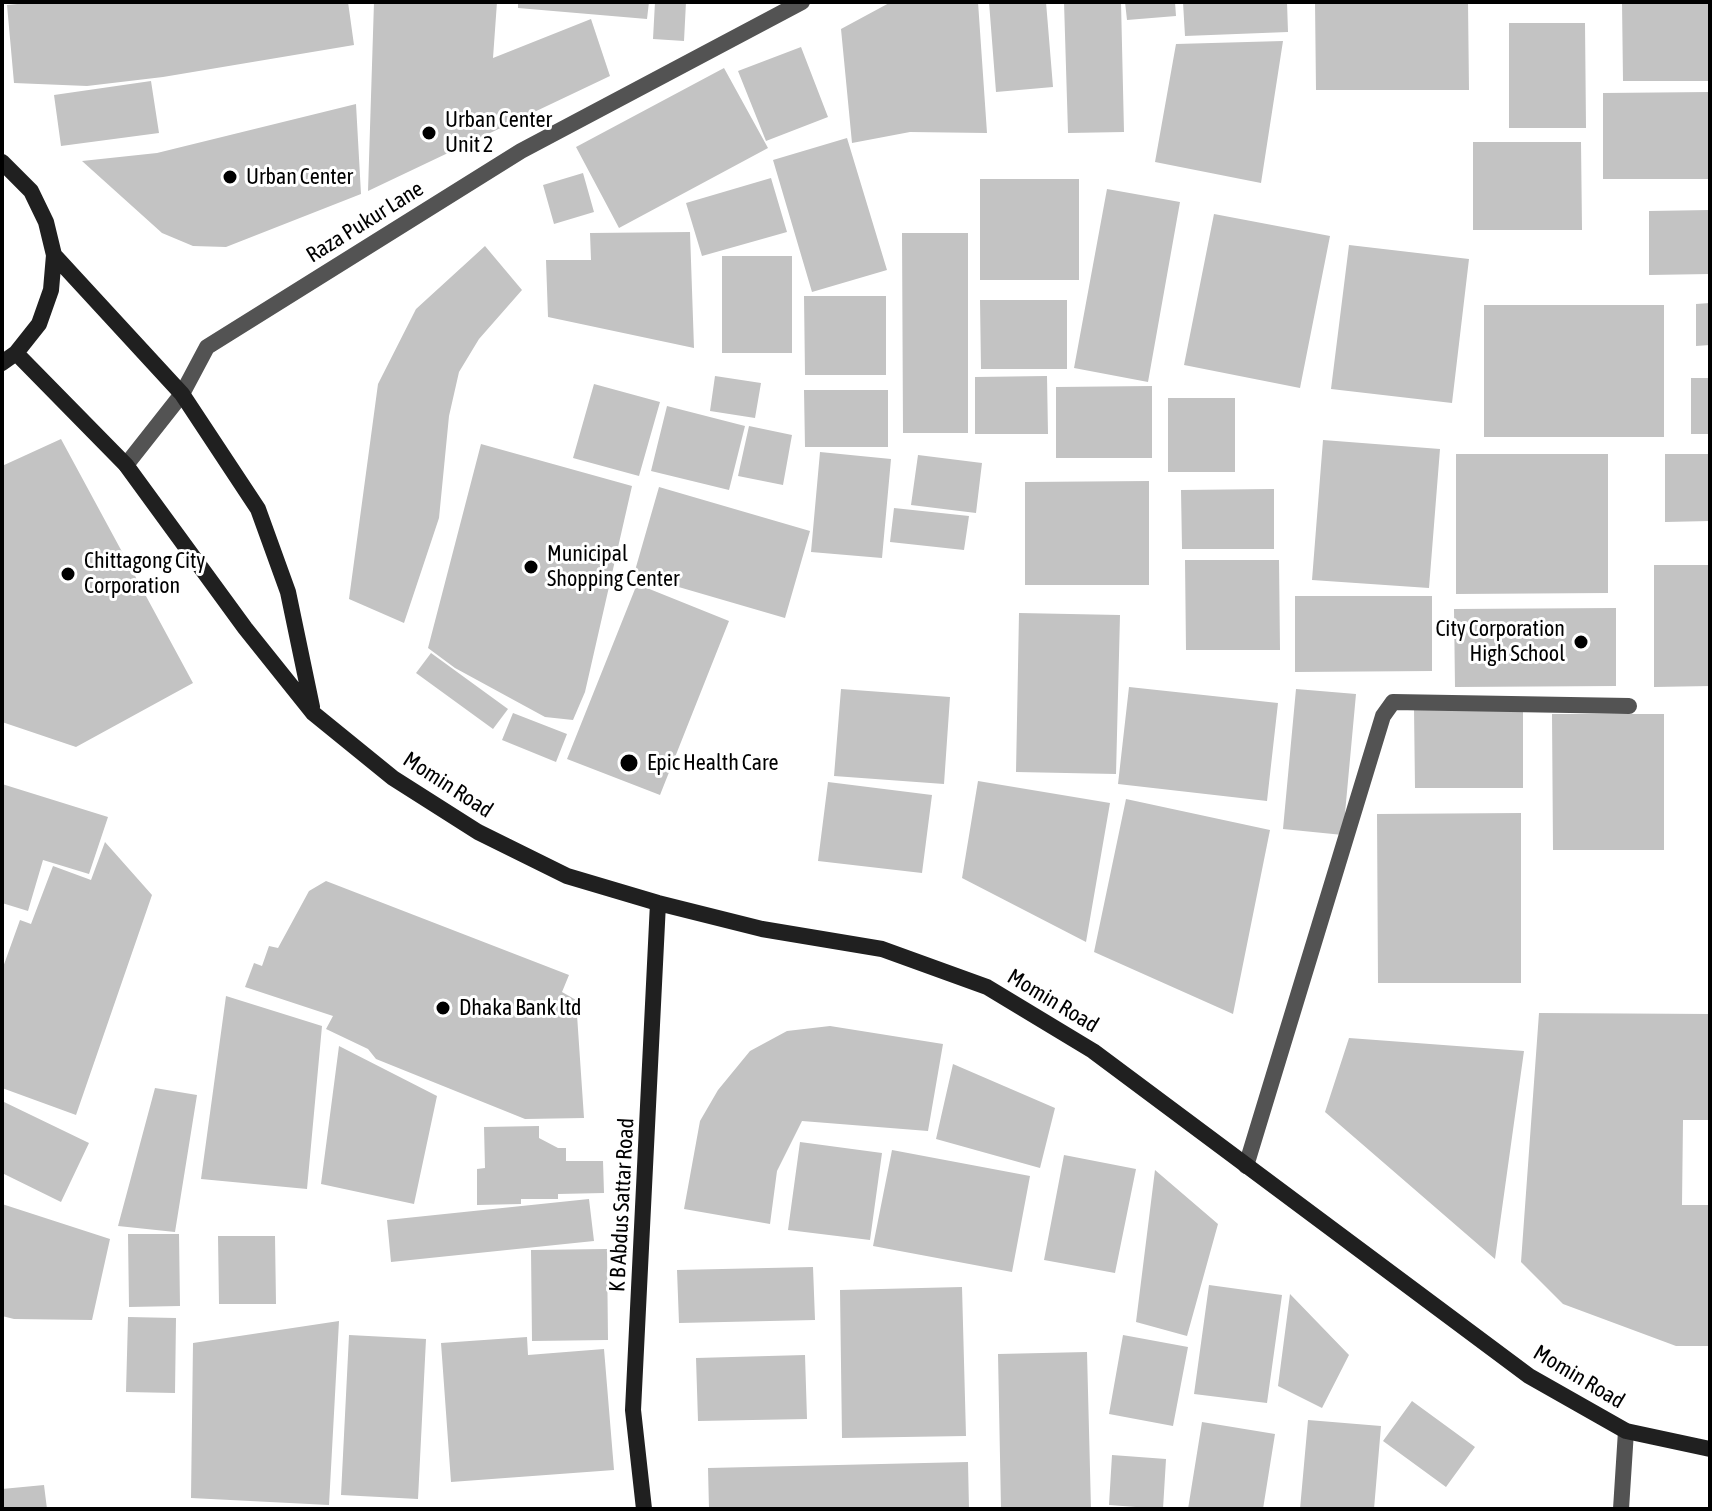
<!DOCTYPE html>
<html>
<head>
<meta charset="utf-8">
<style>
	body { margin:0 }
	#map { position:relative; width:1712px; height:1511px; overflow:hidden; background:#fff; font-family:"Asap Condensed",sans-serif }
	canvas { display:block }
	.frame { position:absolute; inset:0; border:4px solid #000; pointer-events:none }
</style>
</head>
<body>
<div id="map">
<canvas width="1712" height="1511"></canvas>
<div class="frame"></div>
</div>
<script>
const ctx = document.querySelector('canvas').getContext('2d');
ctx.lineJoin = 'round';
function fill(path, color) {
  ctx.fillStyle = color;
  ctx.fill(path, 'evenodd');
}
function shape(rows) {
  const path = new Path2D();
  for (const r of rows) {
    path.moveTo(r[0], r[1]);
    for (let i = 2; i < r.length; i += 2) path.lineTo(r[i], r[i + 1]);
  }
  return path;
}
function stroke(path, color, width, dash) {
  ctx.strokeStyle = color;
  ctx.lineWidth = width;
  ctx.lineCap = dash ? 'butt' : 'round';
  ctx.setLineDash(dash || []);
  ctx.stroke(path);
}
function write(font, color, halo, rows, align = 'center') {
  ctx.font = font + ' "Asap Condensed",sans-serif';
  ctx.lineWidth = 6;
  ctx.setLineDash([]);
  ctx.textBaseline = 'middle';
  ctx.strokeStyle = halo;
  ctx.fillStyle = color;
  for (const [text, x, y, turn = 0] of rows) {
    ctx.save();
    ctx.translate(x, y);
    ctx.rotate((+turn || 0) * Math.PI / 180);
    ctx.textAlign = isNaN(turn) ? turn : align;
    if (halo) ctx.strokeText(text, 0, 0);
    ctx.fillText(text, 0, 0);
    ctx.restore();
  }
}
fill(shape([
	[38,2,348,2,354,45,163,77,87,86,14,83,7,5],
	[374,2,497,2,493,58,591,19,610,76,368,191],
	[518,2,649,2,647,19,518,8],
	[655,2,686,2,684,41,653,39],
	[891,2,978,2,987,133,910,132,852,143,841,29],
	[989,2,1046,2,1053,87,996,92],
	[1064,2,1121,2,1124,132,1068,133],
	[1125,2,1175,2,1176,16,1127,20],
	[1183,2,1287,2,1288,32,1185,36],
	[1315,2,1468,2,1469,90,1316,90],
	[1622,2,1710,2,1710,81,1623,81],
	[1509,23,1585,23,1586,128,1509,128],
	[1283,41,1261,183,1155,162,1176,44],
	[801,47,828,117,766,141,738,71],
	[724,68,768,148,619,228,576,147],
	[151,81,159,133,61,146,54,95],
	[1710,92,1710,179,1603,179,1603,93],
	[356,104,361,194,226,247,193,246,162,233,82,161,157,153],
	[847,138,887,270,812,292,773,160],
	[1473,142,1581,142,1582,230,1473,230],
	[583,173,594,212,554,224,543,185],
	[771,178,787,232,702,256,686,203],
	[980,179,1079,179,1079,280,980,280],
	[1107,189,1180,202,1148,382,1074,368],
	[1710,210,1710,274,1649,275,1649,211],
	[1214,214,1330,236,1300,388,1184,365],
	[690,232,694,348,548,317,546,260,591,260,590,233],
	[902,233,968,233,968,433,903,433],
	[1349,245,1469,259,1452,403,1331,389],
	[485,246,522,290,479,339,459,372,449,416,439,518,404,623,349,599,378,384,416,309],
	[722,256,792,256,792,353,722,353],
	[804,296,886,296,886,375,805,375],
	[980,300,1067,300,1067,369,981,369],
	[1710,303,1710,345,1696,346,1696,304],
	[1484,305,1664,305,1664,437,1484,437],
	[715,376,761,383,755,418,710,411],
	[1047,376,1048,434,975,434,975,377],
	[1691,378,1710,378,1710,434,1691,434],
	[594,384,660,402,639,476,573,458],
	[1152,386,1152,458,1056,458,1056,387],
	[804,390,888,390,888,447,805,447],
	[1168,398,1235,398,1235,472,1168,472],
	[667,406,745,426,729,490,651,471],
	[749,426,792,435,783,485,738,476],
	[61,439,193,683,76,747,2,722,2,466],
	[1323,440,1440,449,1429,588,1312,580],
	[481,444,632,486,585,692,573,720,545,717,455,668,428,648],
	[820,452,891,459,882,558,811,552],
	[1456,454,1608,454,1608,593,1456,594],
	[1665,454,1710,454,1710,521,1665,522],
	[918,455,982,463,976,513,911,505],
	[1149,481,1149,585,1025,585,1025,482],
	[659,487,810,531,785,618,634,574],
	[1274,489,1274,549,1182,549,1181,490],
	[894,508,969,516,964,550,890,542],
	[1185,560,1279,560,1280,650,1186,650],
	[1654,565,1710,565,1710,686,1654,687],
	[637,584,729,621,660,795,567,759],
	[1295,596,1432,596,1432,671,1295,672],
	[1616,608,1616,686,1455,687,1454,609],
	[1019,613,1120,615,1116,774,1016,772],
	[431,653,508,709,493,729,416,673],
	[1129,687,1278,703,1267,801,1118,784],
	[841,689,950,697,944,784,834,776],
	[1296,689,1356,694,1343,835,1283,829],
	[1414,708,1523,708,1523,788,1415,788],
	[513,713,567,734,556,762,502,740],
	[1552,714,1664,714,1664,850,1553,850],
	[978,781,1110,803,1086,942,962,878],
	[828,782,932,795,922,873,818,861],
	[2,784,108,817,89,874,43,860,28,911,2,903],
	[1126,799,1270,830,1233,1014,1094,952],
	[1521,813,1521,983,1378,983,1377,814],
	[105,842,152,895,76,1115,2,1088,2,970,20,920,31,924,53,866,91,880],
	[326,881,569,975,562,992,576,1000,584,1118,525,1119,376,1059,368,1049,326,1029,333,1016,245,987,254,963,262,966,269,946,278,948,309,891],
	[226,996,322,1026,307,1189,201,1179],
	[1539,1013,1710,1014,1710,1120,1683,1120,1682,1205,1710,1205,1710,1346,1676,1346,1563,1304,1521,1262],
	[830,1026,943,1044,928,1131,802,1121,777,1171,770,1224,684,1209,700,1121,718,1090,750,1051,787,1031],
	[1349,1038,1524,1051,1495,1259,1325,1112],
	[339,1046,437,1096,414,1204,321,1184],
	[953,1064,1055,1108,1040,1168,936,1139],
	[155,1088,197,1095,175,1232,118,1226],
	[2,1101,89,1143,61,1202,2,1173],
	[539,1126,539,1138,558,1148,566,1148,566,1161,603,1161,604,1193,558,1194,558,1199,521,1199,521,1204,477,1205,477,1169,485,1168,484,1127],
	[800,1142,882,1153,870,1240,788,1230],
	[892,1150,1030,1176,1012,1272,873,1246],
	[1064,1155,1136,1169,1115,1273,1044,1260],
	[1155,1170,1218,1224,1187,1336,1136,1322],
	[589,1199,594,1241,391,1262,387,1220],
	[2,1204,110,1239,92,1320,14,1319,2,1316],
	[128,1234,179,1234,180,1306,129,1307],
	[218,1236,275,1236,276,1304,219,1304],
	[607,1249,608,1340,532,1341,531,1250],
	[813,1267,815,1320,679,1323,677,1270],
	[1209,1285,1282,1295,1267,1403,1194,1394],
	[962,1287,966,1436,842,1438,840,1290],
	[1290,1294,1349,1355,1322,1408,1278,1386],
	[128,1317,176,1318,175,1393,126,1392],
	[339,1321,329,1505,191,1498,193,1343],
	[349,1335,426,1339,418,1499,341,1495],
	[1123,1335,1188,1347,1173,1426,1109,1414],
	[527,1337,528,1355,604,1349,614,1470,451,1482,441,1343],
	[1087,1352,1091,1509,1001,1509,998,1354],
	[805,1355,807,1419,698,1421,696,1358],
	[1412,1401,1475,1447,1446,1487,1383,1441],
	[1308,1420,1381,1426,1374,1509,1300,1509],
	[1202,1422,1275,1434,1263,1509,1188,1509],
	[1112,1455,1166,1459,1163,1509,1109,1505],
	[968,1462,969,1509,709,1509,708,1468],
	[44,1485,47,1509,2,1509,2,1489]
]), '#c3c3c3');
stroke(shape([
	[126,465,182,394,207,347,521,151,802,2],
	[1246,1166,1383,716,1393,702,1629,706],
	[1621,1509,1626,1431]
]), '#535353', 16);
stroke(shape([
	[2,162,31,191,46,222,54,255,51,290,39,324,16,353,2,363],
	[54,255,182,394,258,509,288,592,312,707],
	[16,353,126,465,245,628,313,713,393,778,478,832,567,876,658,903,762,929,882,949,987,987,1093,1051,1529,1376,1626,1431,1710,1449],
	[644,1509,633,1410,658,903]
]), '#202020', 16);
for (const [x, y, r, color] of [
	[429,133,8,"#000"],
	[230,177,8,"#000"],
	[531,567,8,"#000"],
	[68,574,8,"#000"],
	[1581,642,8,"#000"],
	[629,763,10,"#000"],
	[443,1008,8,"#000"]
]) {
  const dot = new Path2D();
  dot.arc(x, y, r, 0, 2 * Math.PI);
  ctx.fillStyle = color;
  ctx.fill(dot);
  stroke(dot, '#fff', 3);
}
write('22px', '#000', '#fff', [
	["Urban Center",445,120],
	["Unit 2",445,145],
	["Urban Center",246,177],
	["Municipal",547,554],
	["Shopping Center",547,579],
	["Chittagong City",84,561],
	["Corporation",84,586],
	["City Corporation",1565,629,"right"],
	["High School",1565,654,"right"],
	["Epic Health Care",647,763],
	["Dhaka Bank ltd",459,1008]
], 'left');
write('22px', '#000', '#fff', [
	["Raza Pukur Lane",365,222,-32],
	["Momin Road",448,785,33],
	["Momin Road",1053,1001,31],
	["K B Abdus Sattar Road",622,1205,-87],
	["Momin Road",1579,1377,31]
]);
</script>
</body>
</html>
